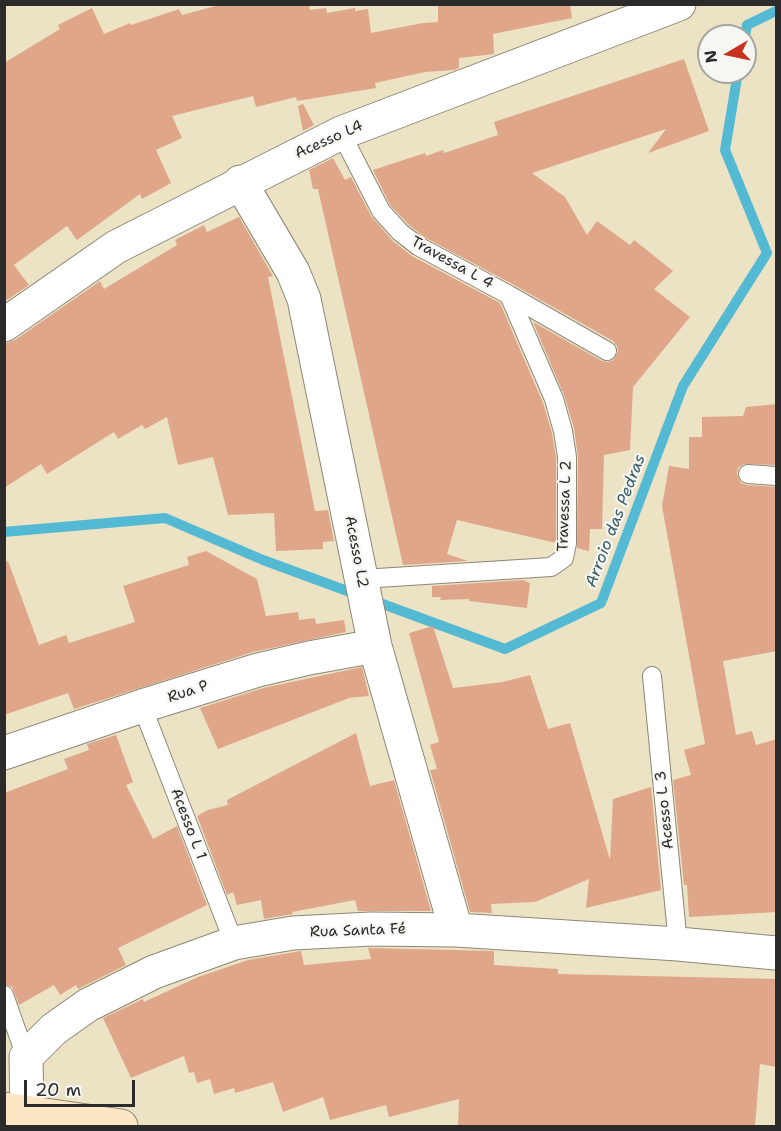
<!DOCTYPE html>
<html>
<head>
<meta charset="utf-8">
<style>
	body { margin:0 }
	#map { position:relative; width:781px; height:1131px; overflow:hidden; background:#ece3c5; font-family:"Shantell Sans",sans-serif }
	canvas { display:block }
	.frame { position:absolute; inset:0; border:6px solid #2b2b2b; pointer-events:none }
	.north { position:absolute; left:697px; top:24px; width:60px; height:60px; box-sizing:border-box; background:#f6f6f2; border:2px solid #a5a5a2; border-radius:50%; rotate:261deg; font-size:16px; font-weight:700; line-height:24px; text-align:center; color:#2b2b2b }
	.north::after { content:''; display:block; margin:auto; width:21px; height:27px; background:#c8321e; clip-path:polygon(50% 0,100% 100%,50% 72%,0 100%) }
	.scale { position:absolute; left:24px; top:1080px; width:111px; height:27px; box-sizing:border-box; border:3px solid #2b2b2b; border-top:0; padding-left:8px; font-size:18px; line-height:21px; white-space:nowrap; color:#2b2b2b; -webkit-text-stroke:4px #f6f6f2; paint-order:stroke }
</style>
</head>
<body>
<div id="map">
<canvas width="781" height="1131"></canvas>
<div class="frame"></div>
<div class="north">N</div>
<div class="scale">20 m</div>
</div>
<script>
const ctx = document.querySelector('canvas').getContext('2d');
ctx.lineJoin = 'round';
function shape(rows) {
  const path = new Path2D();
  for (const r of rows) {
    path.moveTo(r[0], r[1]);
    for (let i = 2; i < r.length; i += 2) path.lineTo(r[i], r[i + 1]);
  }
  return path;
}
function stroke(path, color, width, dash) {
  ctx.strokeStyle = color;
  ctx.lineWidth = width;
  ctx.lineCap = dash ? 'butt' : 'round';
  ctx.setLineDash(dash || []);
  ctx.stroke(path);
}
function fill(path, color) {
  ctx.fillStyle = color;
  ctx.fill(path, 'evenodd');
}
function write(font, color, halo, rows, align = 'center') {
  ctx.font = font + ' "Shantell Sans",sans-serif';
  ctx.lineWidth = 4.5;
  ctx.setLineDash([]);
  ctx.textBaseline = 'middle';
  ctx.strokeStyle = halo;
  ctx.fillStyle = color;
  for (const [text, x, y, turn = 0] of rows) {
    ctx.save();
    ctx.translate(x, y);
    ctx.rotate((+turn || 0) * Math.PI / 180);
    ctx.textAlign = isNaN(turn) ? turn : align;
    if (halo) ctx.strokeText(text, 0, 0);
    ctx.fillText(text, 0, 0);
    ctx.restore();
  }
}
stroke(shape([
	[745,36,747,25,776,11],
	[4,532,165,518,263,560,505,649,601,603,683,386,767,253,725,150,738,72]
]), '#54b9d2', 10);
fill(shape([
	[223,4,309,4,310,10,326,8,327,13,355,8,355,11,368,9,371,33,423,23,438,22,438,4,570,4,572,18,493,34,494,54,459,58,459,68,454,70,425,72,375,83,376,88,297,101,296,97,256,107,253,96,172,116,182,138,156,150,171,183,142,199,140,194,77,240,67,226,14,265,29,285,4,302,4,63,60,29,58,25,92,8,104,34,130,23,131,25,179,9,182,15],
	[684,59,709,131,648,153,666,129,532,173,565,197,587,235,597,221,630,245,634,240,673,271,654,289,690,317,633,387,630,450,604,455,602,529,590,529,589,551,577,548,578,457,574,428,564,395,533,322,602,361,608,362,613,360,618,352,617,346,613,341,514,285,424,237,408,224,390,205,373,170,425,153,426,156,443,150,444,153,498,135,494,122],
	[303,104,314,125,303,131,298,106],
	[333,158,345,180,351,177,371,216,393,241,412,256,500,303,543,403,552,433,556,458,556,543,457,520,447,554,468,561,403,565,318,189,313,189,309,170],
	[239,217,273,276,268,277,315,511,328,510,334,541,323,542,323,549,276,551,274,513,228,515,213,457,178,465,167,417,145,429,142,425,118,439,114,432,47,474,41,464,4,488,4,344,15,340,100,281,104,289,177,245,175,240,204,225,207,232],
	[777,404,777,465,744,464,738,468,737,474,741,483,747,485,777,487,777,651,723,661,736,735,752,731,756,745,777,739,777,912,689,917,687,885,684,885,673,780,691,775,684,750,705,744,662,506,669,466,689,469,689,437,702,437,702,417,743,416,746,407],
	[206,551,257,579,266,616,298,612,299,620,315,618,316,624,344,620,346,632,253,652,74,709,68,693,4,715,4,562,8,561,39,645,66,635,69,643,135,622,123,586,189,565,187,557],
	[523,580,530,583,527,608,469,601,469,599,440,600,441,597,432,597,432,586],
	[433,626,453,688,503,682,530,675,548,729,570,723,610,860,613,799,651,787,661,890,586,908,589,879,535,902,491,904,492,913,470,912,430,770,437,769,430,745,439,742,409,633],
	[362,667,369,696,349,698,218,749,200,708,263,688],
	[356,733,370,786,394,780,431,911,358,911,355,900,292,912,293,914,264,919,261,900,237,905,233,892,227,895,197,816,208,810,228,805,227,800],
	[116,735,133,782,126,785,153,839,177,826,207,905,118,948,126,965,78,989,76,985,60,995,54,985,19,1005,12,987,4,984,4,793,68,769,64,759,89,750,87,744],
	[368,948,494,951,494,965,558,969,558,974,777,979,777,1067,760,1064,755,1126,458,1125,459,1099,389,1117,386,1105,330,1120,323,1097,283,1112,273,1082,235,1093,234,1088,214,1094,210,1079,197,1083,194,1072,189,1073,184,1056,131,1078,103,1018,143,999,144,1002,198,977,248,960,301,951,304,965,371,959]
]), '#e0a689');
const lane = shape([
	[341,133,381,211,400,232,418,246,509,295,607,351],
	[748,474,776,476],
	[362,579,551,567,564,558,567,543,567,457,563,431,554,399,509,295],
	[652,676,678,944],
	[142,706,234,943],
	[4,995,26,1057]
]);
const street = shape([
	[240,182,293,272,304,299,375,646,456,930],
	[4,325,116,247,341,133,679,4],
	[4,753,142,706,258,670,309,658,375,646],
	[27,1112,26,1057,54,1029,88,1005,154,972,234,943,293,933,371,929,456,930,678,944,776,953]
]);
const secondary = shape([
	[4,1109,121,1126]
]);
stroke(lane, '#8c8778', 20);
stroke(street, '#8c8778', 35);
stroke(secondary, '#8c8778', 35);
stroke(lane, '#fff', 18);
stroke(street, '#fff', 33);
stroke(secondary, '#fce6c4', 33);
write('15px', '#2b2b2b', '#f6f6f2', [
	["Acesso L4",329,140,-24],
	["Travessa L 4",452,263,29],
	["Travessa L 2",565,506,-88],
	["Acesso L2",356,552,79],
	["Rua P",188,692,-18],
	["Acesso L 3",665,810,-96],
	["Acesso L 1",188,824,69],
	["Rua Santa Fé",358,931,-2]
]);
write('italic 16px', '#395d65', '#f6f6f2', [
	["Arroio das Pedras",616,521,-69]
]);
</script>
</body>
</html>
